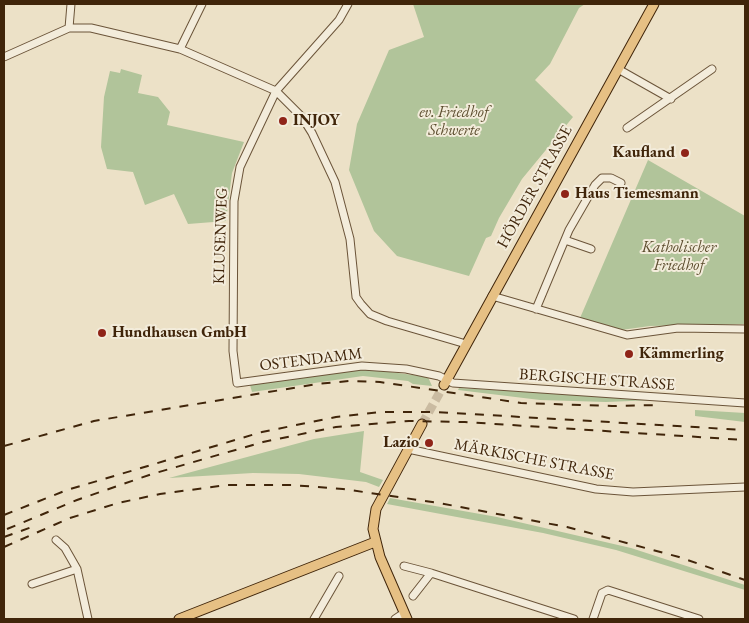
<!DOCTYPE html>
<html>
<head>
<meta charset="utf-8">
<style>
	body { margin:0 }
	#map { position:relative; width:749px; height:623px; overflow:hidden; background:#ece1c7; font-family:"EB Garamond",serif }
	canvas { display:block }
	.frame { position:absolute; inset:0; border:5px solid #40250a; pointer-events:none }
</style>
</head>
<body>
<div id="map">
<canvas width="749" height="623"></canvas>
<div class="frame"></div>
</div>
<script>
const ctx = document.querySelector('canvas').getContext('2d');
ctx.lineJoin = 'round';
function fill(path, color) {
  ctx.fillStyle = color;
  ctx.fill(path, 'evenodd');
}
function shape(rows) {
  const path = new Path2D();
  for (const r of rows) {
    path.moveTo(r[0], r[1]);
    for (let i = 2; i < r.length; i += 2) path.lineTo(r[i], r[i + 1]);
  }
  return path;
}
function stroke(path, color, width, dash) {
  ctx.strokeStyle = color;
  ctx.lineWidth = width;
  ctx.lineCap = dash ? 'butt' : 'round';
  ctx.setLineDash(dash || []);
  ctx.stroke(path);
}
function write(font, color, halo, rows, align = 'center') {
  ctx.font = font + ' "EB Garamond",serif';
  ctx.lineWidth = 4;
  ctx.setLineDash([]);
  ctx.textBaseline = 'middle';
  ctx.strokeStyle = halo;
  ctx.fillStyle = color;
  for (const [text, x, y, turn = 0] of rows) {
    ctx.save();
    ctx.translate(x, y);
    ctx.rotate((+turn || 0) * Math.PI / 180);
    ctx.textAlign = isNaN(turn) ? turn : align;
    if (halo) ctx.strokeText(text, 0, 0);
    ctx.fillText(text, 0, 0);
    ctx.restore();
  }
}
fill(shape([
	[413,4,585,4,579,8,550,64,535,80,573,117,522,179,499,218,491,236,486,238,469,276,397,256,374,231,349,170,357,124,389,50,424,37],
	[121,69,142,75,138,93,158,97,170,112,167,125,244,142,232,173,226,221,188,224,174,194,145,205,133,172,107,169,101,147,104,97,110,71,120,73],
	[648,160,745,216,745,324,650,326,621,330,580,318],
	[345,370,375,370,428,377,432,386,413,384,408,381,363,376,252,392,250,385],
	[459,388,633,398,656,400,606,402,540,400,458,390],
	[695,410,745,413,745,422,695,416],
	[364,431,360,472,383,480,379,487,366,482,299,474,253,473,169,478,314,439],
	[390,498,497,517,631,548,745,585,745,590,616,550,543,533,387,504]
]), '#b1c49a');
stroke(shape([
	[422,424,444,385]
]), '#cabba1', 9, [9, 4.5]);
const minor = shape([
	[348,4,339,20,276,91,240,167,234,201,233,351,237,383,362,366,406,369,439,376,453,383,745,403],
	[69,28,71,4],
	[180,49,202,4],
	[4,57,69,28,91,28,180,49,276,91,302,117,312,133,335,182,350,239,356,297,361,304,370,314,387,321,466,344],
	[618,69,671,99],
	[627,128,712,69],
	[565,240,591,249],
	[492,296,627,335,678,328,745,329],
	[536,309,569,230,595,185,602,178,611,178,621,183],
	[408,449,596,489,633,492,745,487],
	[56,540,65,548,77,569,88,619],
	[404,566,431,573,413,596],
	[431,573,574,619],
	[32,584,77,569],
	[314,619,339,576],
	[395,619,404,613],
	[593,619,602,593,608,590,699,619]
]);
const major = shape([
	[444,385,654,4],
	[179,619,375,542],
	[407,619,380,557,373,529,376,509,422,424]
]);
stroke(minor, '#6b5439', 9);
stroke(major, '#40250a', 11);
stroke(minor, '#f3ecdb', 7);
stroke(major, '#e6c084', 9);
stroke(shape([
	[4,446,94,421,317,384,349,381,380,382,521,403,612,406,661,405],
	[4,515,67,490,262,432,336,417,380,412,436,412,745,430],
	[7,529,77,500,152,474,263,442,336,427,409,421,465,422,745,440],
	[4,537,32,527],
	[4,547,70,518,118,503,160,494,227,485,292,485,343,489,439,503,567,527,679,557,745,580]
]), '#40250a', 2, [9, 9]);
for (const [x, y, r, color] of [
	[283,121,5,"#8f2418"],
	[685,153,5,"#8f2418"],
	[565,194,5,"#8f2418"],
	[102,333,5,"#8f2418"],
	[629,354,5,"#8f2418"],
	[429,443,5,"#8f2418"]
]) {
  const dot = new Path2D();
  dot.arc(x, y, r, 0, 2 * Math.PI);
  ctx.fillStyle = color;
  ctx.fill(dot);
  stroke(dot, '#f3ecdb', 2);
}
write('italic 16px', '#5c4d2e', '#f3ecdb', [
	["ev. Friedhof",454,113],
	["Schwerte",454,131],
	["Katholischer",679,248],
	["Friedhof",679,266]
]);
write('bold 16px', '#40250a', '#f3ecdb', [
	["INJOY",293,121],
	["Kaufland",675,153,"right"],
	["Haus Tiemesmann",575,194],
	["Hundhausen GmbH",112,333],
	["Kämmerling",639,354],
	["Lazio",419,443,"right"]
], 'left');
write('16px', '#40250a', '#f3ecdb', [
	["HÖRDER STRASSE",535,187,-61],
	["KLUSENWEG",221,236,-88],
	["OSTENDAMM",311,360,-7],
	["BERGISCHE STRASSE",597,380,4],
	["MÄRKISCHE STRASSE",534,460,11]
]);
</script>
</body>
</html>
